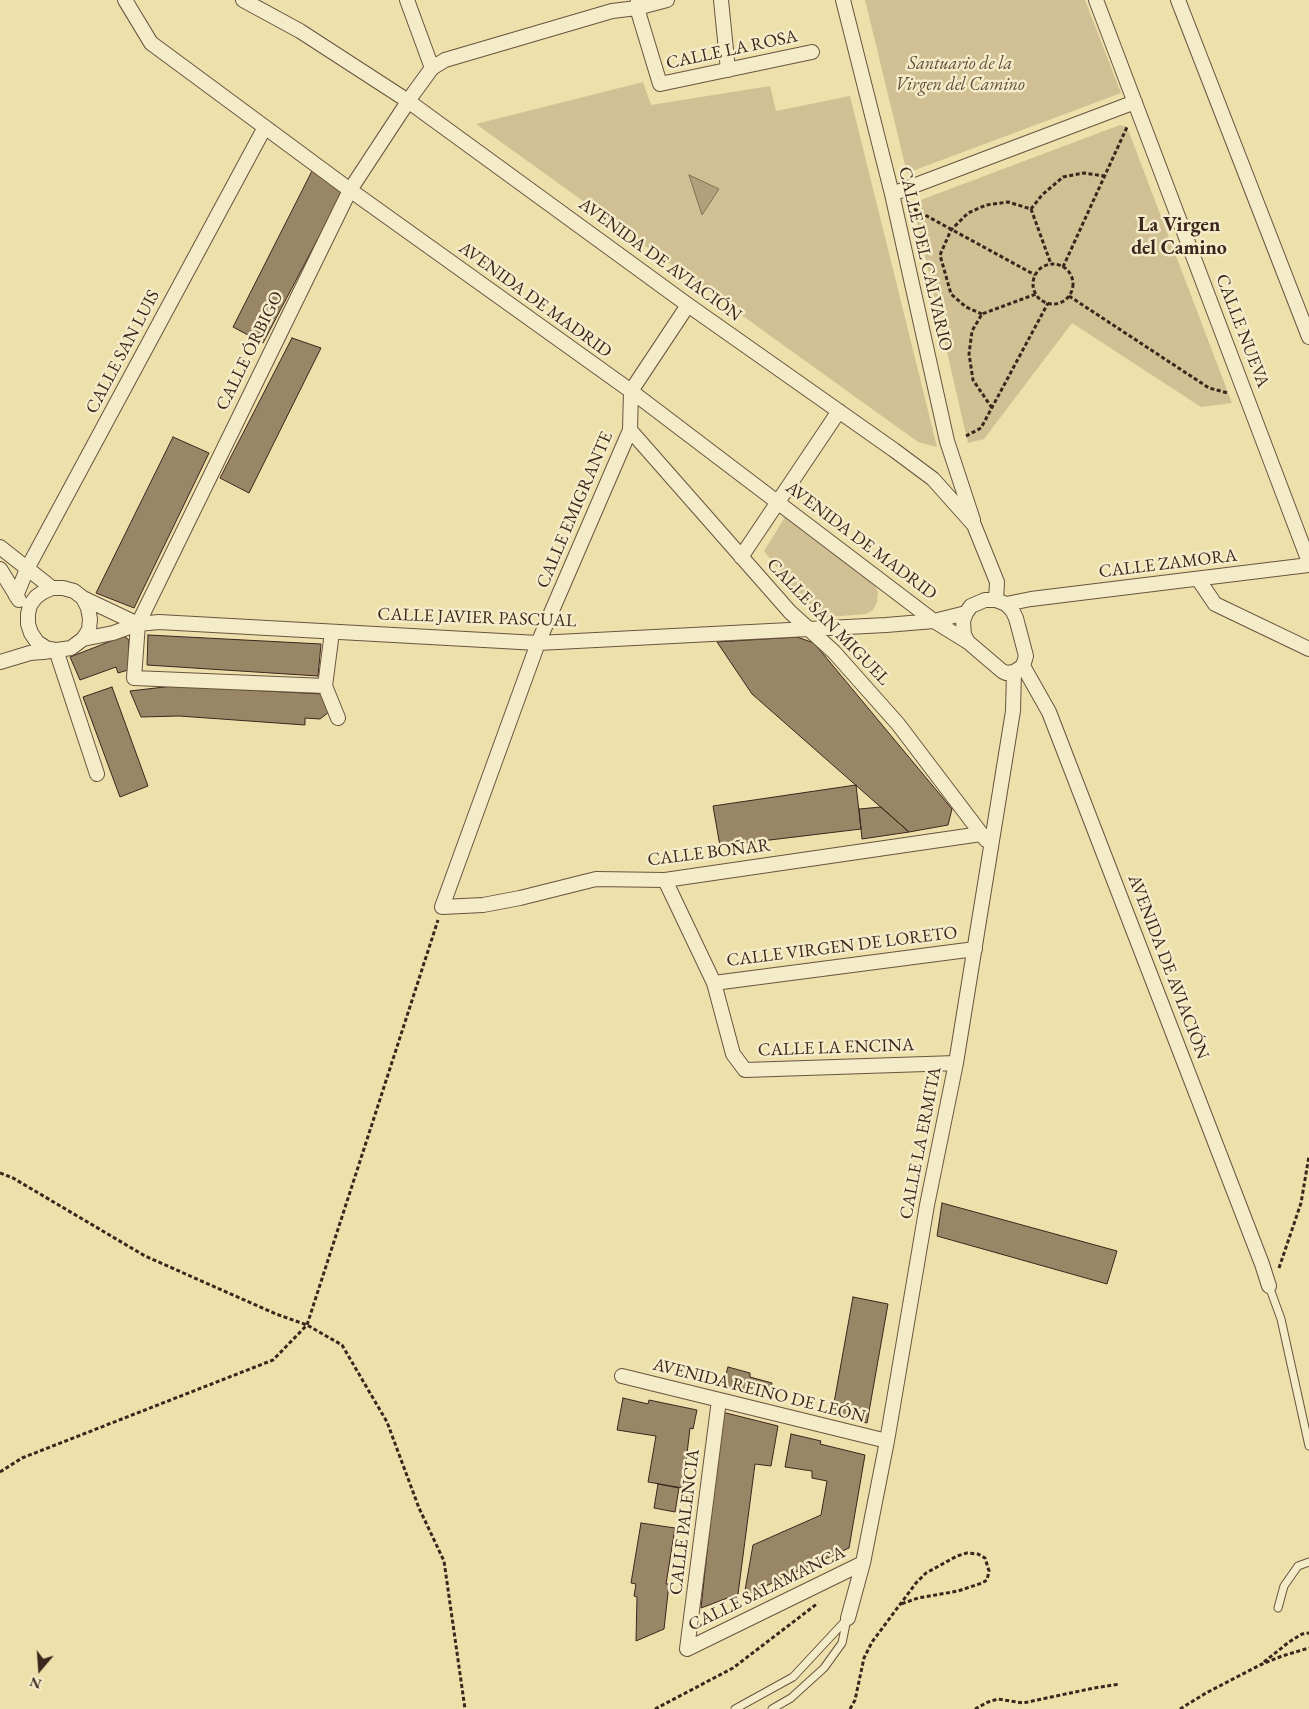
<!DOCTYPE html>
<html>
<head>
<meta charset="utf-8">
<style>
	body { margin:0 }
	#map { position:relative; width:1309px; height:1709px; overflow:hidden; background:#eee0ab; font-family:"EB Garamond",serif }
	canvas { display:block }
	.north { position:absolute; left:15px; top:1644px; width:50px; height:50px; -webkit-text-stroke:4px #f4ebc8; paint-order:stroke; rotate:198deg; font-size:14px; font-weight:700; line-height:20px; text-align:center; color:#3c251d }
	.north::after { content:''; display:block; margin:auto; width:18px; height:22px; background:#3c251d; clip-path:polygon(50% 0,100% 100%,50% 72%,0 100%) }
</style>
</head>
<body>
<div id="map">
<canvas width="1309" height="1709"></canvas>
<div class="north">N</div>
</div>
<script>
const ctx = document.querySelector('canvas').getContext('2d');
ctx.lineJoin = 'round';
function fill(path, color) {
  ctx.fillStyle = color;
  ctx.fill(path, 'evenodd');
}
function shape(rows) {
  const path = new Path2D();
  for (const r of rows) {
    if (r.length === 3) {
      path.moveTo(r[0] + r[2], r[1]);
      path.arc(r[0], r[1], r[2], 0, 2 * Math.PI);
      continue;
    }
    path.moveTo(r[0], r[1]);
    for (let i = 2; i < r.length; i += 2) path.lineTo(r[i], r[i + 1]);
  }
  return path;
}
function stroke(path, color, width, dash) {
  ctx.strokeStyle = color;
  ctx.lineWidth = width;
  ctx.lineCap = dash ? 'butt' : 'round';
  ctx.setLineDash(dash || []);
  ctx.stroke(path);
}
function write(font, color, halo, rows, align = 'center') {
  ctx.font = font + ' "EB Garamond",serif';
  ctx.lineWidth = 5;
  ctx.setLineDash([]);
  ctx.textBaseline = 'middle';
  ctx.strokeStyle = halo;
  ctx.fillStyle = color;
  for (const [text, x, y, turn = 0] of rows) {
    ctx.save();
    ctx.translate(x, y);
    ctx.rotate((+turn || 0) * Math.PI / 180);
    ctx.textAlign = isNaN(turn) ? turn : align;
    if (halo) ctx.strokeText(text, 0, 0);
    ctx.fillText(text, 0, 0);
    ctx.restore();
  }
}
fill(shape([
	[865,0,1085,0,1121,93,907,173],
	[643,82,651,105,770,86,776,111,850,96,937,447,918,442,476,124],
	[1120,125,1127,127,1232,403,1201,407,1072,323,984,439,968,443,914,209,918,201],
	[785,517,874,583,878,592,877,602,873,610,866,614,817,618,764,551]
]), '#d0c093');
const water = shape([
	[689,175,719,189,702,215,689,175]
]);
fill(water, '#b1a07b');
stroke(water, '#826f55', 1);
const building = shape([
	[313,169,343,191,263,343,233,327,313,169],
	[292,338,321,348,249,493,220,478,292,338],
	[173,437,209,453,134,608,96,593,173,437],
	[148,635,321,644,318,676,147,665,148,635],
	[124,636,129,640,128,670,118,673,116,667,80,680,70,657,124,636],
	[797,637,814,643,952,809,948,825,909,832,752,694,717,642,797,637],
	[173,686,323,694,329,712,320,719,305,718,305,725,179,716,141,717,130,691,173,686],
	[112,687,148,786,120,797,83,697,112,687],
	[856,785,861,829,720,846,713,806,856,785],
	[881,807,909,832,862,839,859,809,881,807],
	[942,1203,1117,1251,1107,1284,937,1236,942,1203],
	[853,1297,888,1304,867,1423,832,1414,853,1297],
	[728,1367,750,1373,750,1377,772,1383,771,1388,774,1389,771,1398,723,1385,728,1367],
	[623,1398,648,1404,649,1400,697,1410,693,1429,690,1428,683,1488,648,1482,656,1436,617,1430,623,1398],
	[722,1412,778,1426,771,1466,755,1464,738,1594,701,1608,722,1412],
	[791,1434,821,1441,820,1444,865,1455,849,1548,744,1596,753,1545,821,1515,827,1481,812,1478,812,1471,785,1467,791,1434],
	[658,1484,679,1488,675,1512,654,1508,658,1484],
	[641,1523,675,1528,666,1584,669,1584,664,1629,636,1641,637,1597,634,1596,636,1584,631,1583,641,1523]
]);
fill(building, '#998667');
stroke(building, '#3c251d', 1);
const lane = shape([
	[1269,1286,1281,1319,1309,1446],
	[1278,1608,1284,1586,1298,1566,1309,1562],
	[735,1709,793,1677,848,1618],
	[772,1709,791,1698,824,1668,842,1643,847,1619]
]);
const street = shape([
	[125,0,151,43,350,190,631,391,934,621,968,642],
	[243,0,300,31,408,101,688,305,894,450,933,479,974,525,997,582,996,600],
	[407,0,432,68],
	[638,0,637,8,660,84,812,52],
	[721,0,728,70],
	[843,0,892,194,947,441,973,520],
	[1096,0,1309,562],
	[1178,0,1309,337],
	[892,194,1135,102],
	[688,305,631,391,630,430,538,643,442,907,483,905,520,898,596,879,665,880,981,834],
	[630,430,790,612,834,652,898,724,986,840],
	[0,547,52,588],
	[741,557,839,411],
	[0,569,19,600],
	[1198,579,1215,604,1309,649],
	[16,596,27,569,265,127],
	[83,598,138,624],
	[985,600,996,600,1006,604,1012,610,1016,618,1026,656,1023,666,1014,672,1006,673,1002,671,968,642,964,635,963,621,966,613,971,606,985,600],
	[1006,604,1031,599,1309,565],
	[332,632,325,686,338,718],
	[83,639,113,633,138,624,159,622,538,643,886,625,934,621,966,613],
	[56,650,97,774],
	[0,662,30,653,43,652,71,648,83,639,89,630,90,619,88,608,83,598,74,591,63,588,52,588,43,592,36,597,30,605,28,614,28,624,31,633,37,642,46,648,56,650],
	[1023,666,1049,712,1262,1264,1269,1286],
	[325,686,134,678,138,624,350,190,413,94,432,68,445,60,612,11,637,8,667,0],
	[665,880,714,983,733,1054,745,1070,956,1063],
	[714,983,975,949],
	[622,1376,887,1441],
	[848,1618,863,1563,887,1441,927,1205,956,1063,1013,711,1014,672],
	[687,1649,719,1400],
	[687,1649,863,1563]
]);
stroke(lane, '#685440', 9);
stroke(street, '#685440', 16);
stroke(shape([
	[914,209,1035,275],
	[1031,209,1051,264],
	[1053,284,20],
	[1063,267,1127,127],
	[1069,296,1209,388,1228,393],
	[982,314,966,307,951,294,940,255,951,230,968,213,986,205,1008,202,1031,209,1042,195,1063,177,1084,173,1104,176],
	[992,408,973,380,969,354,972,331,982,314,1036,294],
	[966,436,981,428,1048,303],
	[0,1173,13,1178,145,1256,276,1314,307,1325,342,1345,387,1422,419,1508,444,1561,465,1709],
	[1279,1268,1301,1203,1309,1156],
	[0,1472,22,1458,273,1360,307,1325,438,920],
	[1264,1662,1289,1642,1302,1634,1309,1633],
	[655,1709,733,1668,818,1603],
	[850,1709,855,1700,864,1658,872,1642,916,1583,926,1573,957,1556,967,1553,978,1554,985,1558,989,1571,987,1580,982,1583,958,1591,918,1598,901,1604],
	[975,1709,988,1702,998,1699,1023,1703,1094,1688,1120,1684],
	[1180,1709,1206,1693,1260,1665,1282,1656,1309,1648]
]), '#3c251d', 3, [4, 2.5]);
stroke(lane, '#f4ebc8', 7);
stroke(street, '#f4ebc8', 14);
write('18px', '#3c251d', '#f4ebc8', [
	["CALLE LA ROSA",732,50,-12],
	["CALLE DEL CALVARIO",925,259,77],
	["AVENIDA DE AVIACIÓN",660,260,36],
	["AVENIDA DE MADRID",535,300,36],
	["CALLE NUEVA",1242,331,69],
	["CALLE ÓRBIGO",250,351,-64],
	["CALLE SAN LUIS",123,352,-62],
	["CALLE EMIGRANTE",575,510,-67],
	["AVENIDA DE MADRID",861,541,37],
	["CALLE ZAMORA",1168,564,-7],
	["CALLE JAVIER PASCUAL",477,618,2],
	["CALLE SAN MIGUEL",828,622,46],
	["CALLE BOÑAR",709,853,-7],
	["CALLE VIRGEN DE LORETO",842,947,-7],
	["AVENIDA DE AVIACIÓN",1168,967,69],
	["CALLE LA ENCINA",836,1048,-2],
	["CALLE LA ERMITA",921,1143,-79],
	["AVENIDA REINO DE LEÓN",759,1391,14],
	["CALLE PALENCIA",685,1522,-83],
	["CALLE SALAMANCA",767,1589,-26]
]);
write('italic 18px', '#614c3a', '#f4ebc8', [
	["Santuario de la",960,64],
	["Virgen del Camino",960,85]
]);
write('bold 20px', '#3c251d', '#f4ebc8', [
	["La Virgen",1179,226],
	["del Camino",1179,249]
]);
</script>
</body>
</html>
